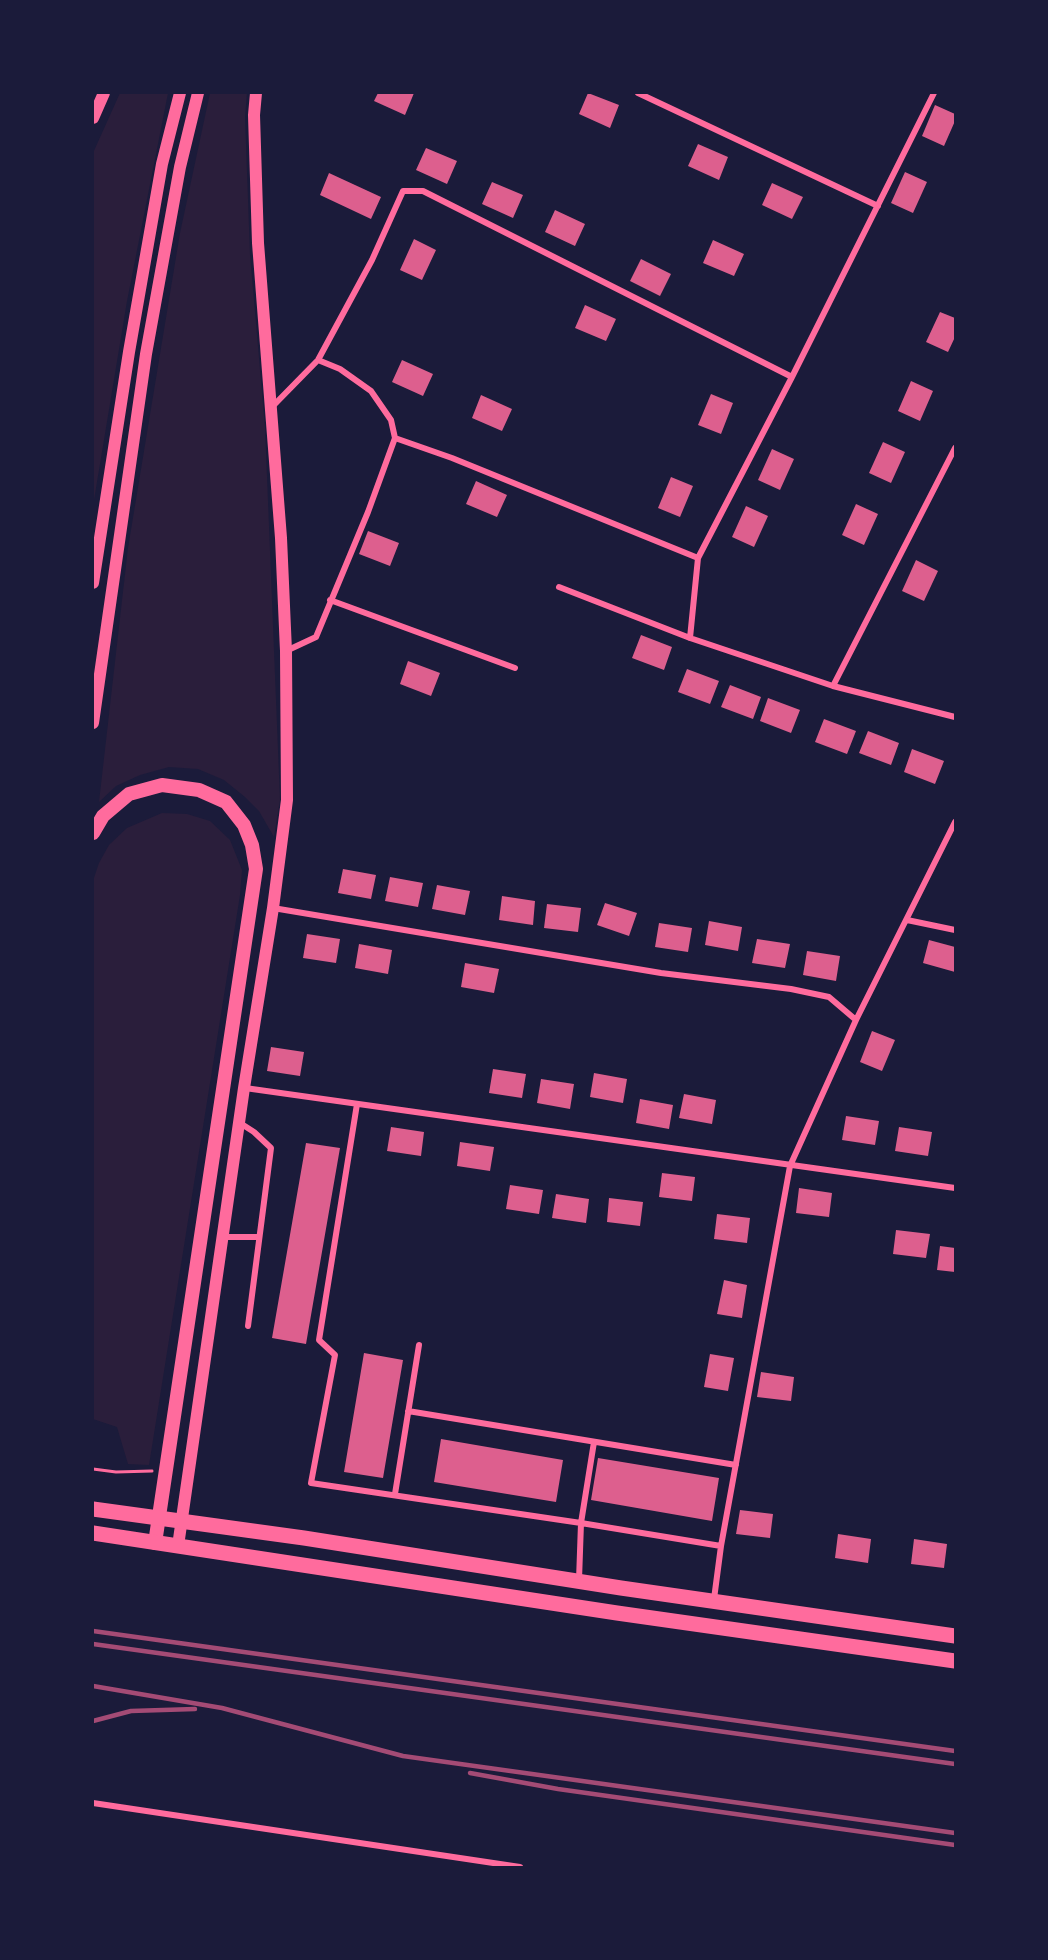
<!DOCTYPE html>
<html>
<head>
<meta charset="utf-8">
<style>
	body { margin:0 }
	#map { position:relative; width:1048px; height:1960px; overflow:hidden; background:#1b1b3a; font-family:Merriweather,serif }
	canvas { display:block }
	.frame { position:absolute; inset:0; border:94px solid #1b1b3a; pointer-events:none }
</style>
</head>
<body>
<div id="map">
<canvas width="1048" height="1960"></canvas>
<div class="frame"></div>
</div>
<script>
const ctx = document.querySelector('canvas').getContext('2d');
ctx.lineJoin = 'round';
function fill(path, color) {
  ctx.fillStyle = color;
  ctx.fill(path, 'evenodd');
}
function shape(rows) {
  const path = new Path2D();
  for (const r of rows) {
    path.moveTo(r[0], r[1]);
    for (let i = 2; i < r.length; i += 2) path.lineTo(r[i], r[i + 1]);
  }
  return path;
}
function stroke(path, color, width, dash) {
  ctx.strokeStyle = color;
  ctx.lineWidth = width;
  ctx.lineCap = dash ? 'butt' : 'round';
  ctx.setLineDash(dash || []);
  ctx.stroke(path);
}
fill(shape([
	[120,93,168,93,127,301,93,506,93,153],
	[210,93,247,93,245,117,250,255,265,427,280,800,274,837,259,811,245,797,224,780,198,769,169,767,140,775,116,786,99,802,128,548,180,233],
	[162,813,187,814,210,821,230,840,242,870,240,895,149,1465,128,1464,117,1427,93,1419,93,881,99,863,109,845,127,828]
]), '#2a1e3b');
fill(shape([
	[378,93,414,93,405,115,374,101],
	[588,93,619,105,610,128,579,114],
	[935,105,955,114,955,121,944,146,922,136],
	[698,144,728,157,719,180,688,166],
	[426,148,457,161,447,184,416,170],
	[905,172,927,182,913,213,891,203],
	[329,173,381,197,371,219,320,195],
	[492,182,523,195,513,218,482,204],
	[772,183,803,197,792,219,762,205],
	[555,210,585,224,575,246,545,232],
	[414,239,436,250,422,280,400,270],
	[713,240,744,254,734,276,703,263],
	[641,259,671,274,660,296,630,281],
	[585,305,616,319,606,341,575,328],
	[940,312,955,318,955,337,948,352,926,342],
	[402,360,433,374,423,396,392,382],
	[911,381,933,391,920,421,898,411],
	[711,394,733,403,721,434,698,425],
	[481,395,512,409,502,431,472,418],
	[883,442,905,452,891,483,869,473],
	[772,449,794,459,780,490,758,480],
	[671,477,693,486,680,517,658,508],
	[476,481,507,495,497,517,466,504],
	[856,504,878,514,864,545,842,535],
	[746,506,768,516,754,547,732,537],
	[368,531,399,543,390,566,359,554],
	[916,560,938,571,924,601,902,591],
	[641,635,672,647,664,670,632,658],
	[408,661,440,673,431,696,400,684],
	[687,669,719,681,710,704,678,692],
	[730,685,761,697,753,719,721,707],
	[768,698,800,710,791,733,760,721],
	[824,719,856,731,847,754,815,742],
	[868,731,899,743,891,765,859,753],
	[912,749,944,761,935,784,904,772],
	[343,869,376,875,371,899,338,893],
	[390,877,423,883,418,907,385,901],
	[437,885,470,891,465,915,432,909],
	[502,896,535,901,533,925,499,920],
	[605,903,637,913,629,936,597,925],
	[547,904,581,908,578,932,544,928],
	[709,921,742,927,738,951,705,945],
	[659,923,692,928,688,952,655,947],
	[307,934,340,939,336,963,303,958],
	[757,939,790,944,785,968,752,963],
	[929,940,955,947,955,972,923,963],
	[359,944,392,950,388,974,355,968],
	[807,951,840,956,836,981,803,975],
	[465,963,499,969,494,993,461,987],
	[872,1031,895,1040,882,1071,860,1062],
	[271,1047,304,1052,300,1076,267,1071],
	[493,1069,526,1074,522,1098,489,1093],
	[594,1073,627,1079,623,1103,590,1097],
	[541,1079,574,1084,570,1109,537,1103],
	[684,1094,716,1100,712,1124,679,1118],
	[640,1099,673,1105,669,1129,636,1123],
	[846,1116,879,1121,875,1145,842,1140],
	[391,1127,424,1132,421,1156,387,1151],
	[899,1127,932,1132,928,1156,895,1151],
	[460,1142,494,1147,490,1171,457,1166],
	[306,1143,340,1148,306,1344,272,1338],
	[662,1173,695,1177,692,1201,659,1197],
	[510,1185,543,1190,539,1214,506,1209],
	[799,1188,832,1193,829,1217,796,1213],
	[556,1194,589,1199,586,1223,552,1218],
	[609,1198,643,1202,640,1226,607,1222],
	[717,1214,750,1218,747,1243,714,1239],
	[896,1230,930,1234,926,1258,893,1254],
	[940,1246,955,1248,955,1272,937,1270],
	[724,1280,747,1285,742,1318,717,1314],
	[364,1353,403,1360,383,1478,344,1472],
	[710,1354,734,1358,728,1391,704,1387],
	[761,1372,794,1377,791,1401,757,1397],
	[441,1439,563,1460,556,1502,434,1482],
	[598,1458,719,1478,712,1521,591,1500],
	[740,1510,773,1514,770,1538,736,1534],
	[838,1534,871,1539,868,1563,835,1558],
	[914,1539,947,1544,944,1568,911,1564]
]), '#dd5f8e');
stroke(shape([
	[93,1469,116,1472,152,1471]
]), '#ff6b9d', 3);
stroke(shape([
	[638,93,878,206],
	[271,408,318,360,372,260,403,191,423,191,792,377],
	[395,438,452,458,698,558],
	[559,587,690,638,833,686,955,717],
	[330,600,515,668],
	[690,638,698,558,792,377,934,93],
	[286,651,316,637,368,512,395,438,391,420,371,391,340,369,318,360],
	[833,686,955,448],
	[273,908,661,973,791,989,829,997,856,1020],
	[907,920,955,930],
	[245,1088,955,1188],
	[357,1104,319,1340,335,1355,311,1483,581,1523,721,1546],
	[240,1123,254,1132,271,1148,248,1326],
	[223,1237,259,1237],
	[408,1411,736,1465],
	[395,1494,419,1345],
	[579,1580,581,1523,594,1442],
	[714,1599,721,1546,790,1166,856,1020,955,822],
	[93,1803,520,1867]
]), '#ff6b9d', 6);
stroke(shape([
	[93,118,104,93],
	[93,583,129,352,162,164,180,93],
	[93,723,146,354,180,167,198,93],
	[178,1546,244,1088,273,908,287,800,286,651,281,538,258,243,254,115,256,93]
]), '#ff6b9d', 12);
stroke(shape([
	[93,833,103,816,129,794,162,785,199,790,226,802,244,825,252,845,256,869,155,1543]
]), '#ff6b9d', 14);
stroke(shape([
	[93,1509,304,1538,621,1588,955,1636],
	[93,1533,617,1613,955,1661]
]), '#ff6b9d', 15);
stroke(shape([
	[93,1631,955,1751],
	[93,1644,955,1764],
	[93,1686,222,1708,403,1756,955,1833],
	[93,1721,131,1711,195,1709],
	[470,1773,558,1789,955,1845]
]), '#a44b75', 4.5);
</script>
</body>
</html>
